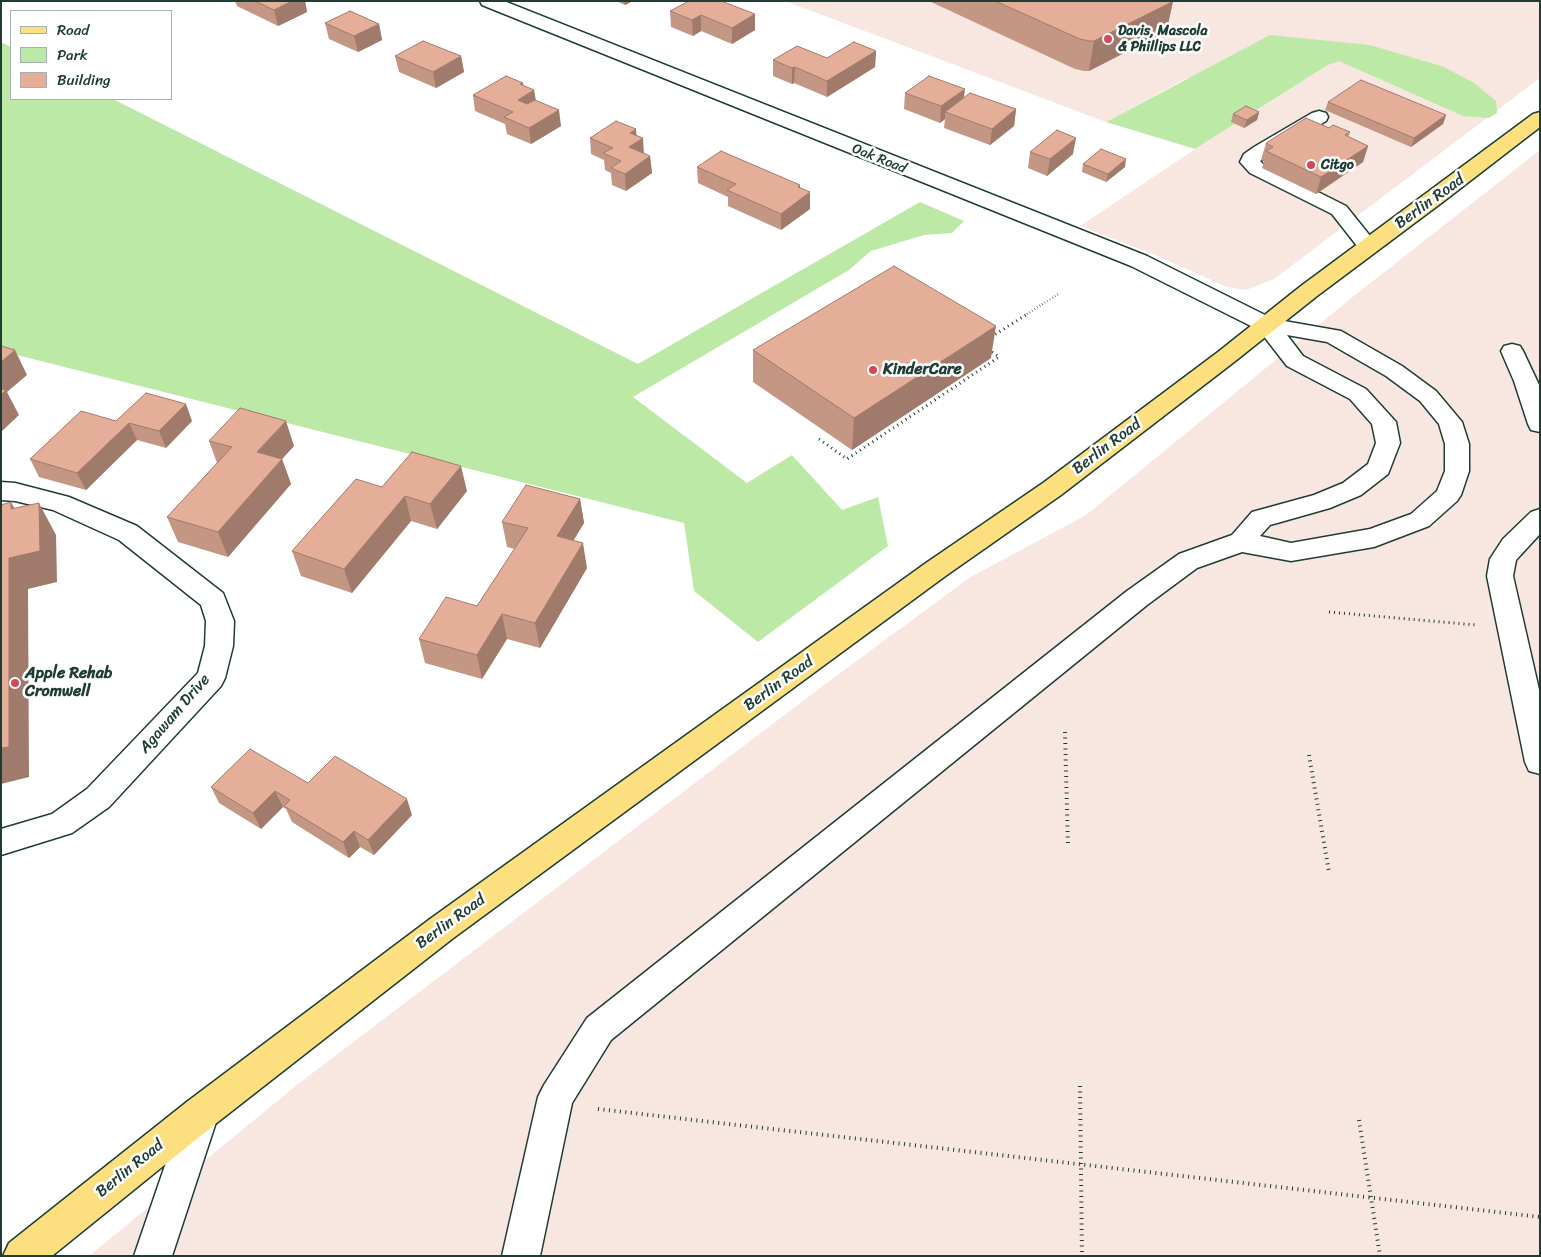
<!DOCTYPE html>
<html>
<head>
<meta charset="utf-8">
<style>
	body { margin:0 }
	#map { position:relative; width:1541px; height:1257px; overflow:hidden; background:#fff; font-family:Sriracha,sans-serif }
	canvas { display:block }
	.frame { position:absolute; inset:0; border:2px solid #1f3d34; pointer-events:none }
	.legend { position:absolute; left:10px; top:10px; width:162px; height:90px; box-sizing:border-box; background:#fff; border:1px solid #a5b1ae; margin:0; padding:6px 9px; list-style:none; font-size:15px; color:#1f3d34 }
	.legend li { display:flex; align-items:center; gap:10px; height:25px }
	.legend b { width:25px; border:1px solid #a5b1ae }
</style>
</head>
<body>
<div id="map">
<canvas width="1541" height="1257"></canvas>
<div class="frame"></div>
<ul class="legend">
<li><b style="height:6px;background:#fce080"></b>Road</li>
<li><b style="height:14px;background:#bde9a7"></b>Park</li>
<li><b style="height:14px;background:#e4ae99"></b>Building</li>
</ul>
</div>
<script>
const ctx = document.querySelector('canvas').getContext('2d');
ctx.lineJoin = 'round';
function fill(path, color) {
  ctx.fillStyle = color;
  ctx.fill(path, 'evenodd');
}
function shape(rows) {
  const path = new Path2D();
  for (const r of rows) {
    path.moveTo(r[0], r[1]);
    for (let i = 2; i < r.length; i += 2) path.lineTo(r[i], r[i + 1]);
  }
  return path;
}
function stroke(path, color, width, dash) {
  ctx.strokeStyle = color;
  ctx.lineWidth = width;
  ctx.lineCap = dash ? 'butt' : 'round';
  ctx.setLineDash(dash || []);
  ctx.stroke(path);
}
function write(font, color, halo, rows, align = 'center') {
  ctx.font = font + ' Sriracha,sans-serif';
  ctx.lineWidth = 5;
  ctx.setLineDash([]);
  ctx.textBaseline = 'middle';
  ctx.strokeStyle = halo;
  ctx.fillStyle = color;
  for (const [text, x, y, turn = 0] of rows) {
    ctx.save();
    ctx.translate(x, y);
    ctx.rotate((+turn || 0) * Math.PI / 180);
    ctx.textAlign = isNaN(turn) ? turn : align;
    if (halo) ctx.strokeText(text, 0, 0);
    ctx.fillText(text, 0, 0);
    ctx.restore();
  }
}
fill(shape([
	[785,1,1540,1,1540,78,1274,279,1246,290,1227,287,1153,254,1080,226,1195,149,1327,66,1185,79,1106,122],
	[1540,150,1540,1256,89,1256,298,1084,820,688,969,578,1086,515,1355,295]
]), '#f7e7e0');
fill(shape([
	[1270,35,1370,45,1444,67,1474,83,1496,101,1497,113,1489,118,1463,116,1339,61,1328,65,1195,149,1106,122],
	[1,42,11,47,11,99,113,99,638,364,920,202,964,221,952,233,924,235,871,251,849,270,633,397,747,483,792,455,842,510,878,497,888,546,758,642,694,591,684,523,1,351]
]), '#bde9a7');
const minor = shape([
	[480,1,504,1,1147,256,1273,319,1341,331,1402,366,1436,391,1462,422,1469,444,1469,471,1461,495,1457,501,1429,526,1374,547,1291,561,1242,552,1197,568,1147,605,611,1040,572,1103,540,1256,502,1256,538,1097,544,1085,587,1018,1127,591,1179,554,1232,535,1252,512,1314,495,1343,483,1368,464,1376,443,1372,424,1350,399,1287,366,1259,330,1131,266,482,5,480,1],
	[1287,335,1327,342,1386,376,1420,401,1439,424,1445,444,1445,471,1437,491,1411,514,1370,529,1291,543,1260,536,1270,525,1330,508,1361,495,1388,474,1400,443,1396,422,1366,389,1303,356,1287,335],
	[1319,111,1326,113,1328,117,1326,121,1260,161,1264,165,1346,206,1379,247,1375,251,1368,253,1361,251,1332,214,1250,173,1240,162,1244,154,1254,147,1312,113,1319,111],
	[1512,344,1520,346,1523,351,1540,387,1540,432,1531,430,1528,424,1514,381,1501,351,1504,346,1512,344],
	[1,482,15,483,69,497,137,526,223,593,234,621,233,646,225,678,221,686,109,807,72,833,1,855,1,829,52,814,87,789,198,673,205,646,206,621,201,605,119,540,53,510,15,501,1,500,1,482],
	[1540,509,1540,534,1516,560,1513,576,1540,694,1540,774,1529,771,1525,762,1487,576,1490,559,1503,539,1531,512,1540,509],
	[201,1096,214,1101,219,1113,172,1256,134,1256,183,1113,188,1101,201,1096]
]);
const major = shape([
	[1540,112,1540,127,1444,201,1317,296,1234,362,1061,495,944,577,452,939,214,1125,52,1256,3,1256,9,1243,188,1101,430,919,926,563,1043,483,1218,352,1301,286,1533,114,1540,112]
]);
stroke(minor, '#1f3d34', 3);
stroke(major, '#1f3d34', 3);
stroke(shape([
	[1027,314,1060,293]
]), '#1f3d34', 2.5, [0.5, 2.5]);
stroke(shape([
	[991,337,1029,313],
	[819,439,847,459,999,357,989,350],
	[1329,612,1476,625]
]), '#1f3d34', 3, [1, 4]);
stroke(shape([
	[1065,732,1068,847],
	[1309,755,1329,872],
	[1080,1086,1082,1256],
	[598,1109,1540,1217],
	[1359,1120,1380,1256]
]), '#1f3d34', 4, [1, 4.5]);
fill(minor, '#fff');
fill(major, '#fce080');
fill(shape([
	[235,1,305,1,307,12,278,26,237,6],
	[616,1,633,1,625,5],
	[929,1,1173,1,1167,29,1163,33,1089,71,1084,71,1075,69],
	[670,11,755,14,755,30,732,44,701,31,693,36,671,27],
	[325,23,379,24,382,40,358,52,329,39],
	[876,51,875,67,827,97,794,83,792,84,773,76,773,60,827,58],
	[395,56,461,56,464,72,436,88,399,72],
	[523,86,534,90,536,100,561,126,531,144,507,134,505,124,475,111,473,95],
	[905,93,964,98,1016,109,1014,126,990,145,944,128,945,119,940,123,904,109],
	[1328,102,1446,115,1443,124,1411,147,1325,110],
	[1259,112,1257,120,1244,128,1231,122,1233,114],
	[1329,128,1350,132,1348,137,1368,146,1363,162,1316,194,1262,168,1264,161,1261,160,1266,143],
	[636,129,636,135,644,154,650,156,652,173,626,191,612,185,611,173,605,170,604,160,591,154,590,138],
	[1030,152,1073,154,1047,176,1028,168],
	[1083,164,1125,167,1106,182,1082,172],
	[697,167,800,185,800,188,810,209,781,230,728,206,728,197,698,183],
	[753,350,991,358,852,450,753,382],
	[116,421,192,421,166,448,137,440,86,490,39,477,30,459],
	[209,441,294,446,282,459,291,484,228,557,178,542,167,517,217,463],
	[382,487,467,491,437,529,411,521,352,593,301,576,292,551],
	[580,499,584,523,573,541,587,568,540,648,507,639,482,679,425,663,419,639,477,606,515,549,507,547,502,522],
	[308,783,412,815,374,855,360,847,349,858,292,822,286,809,283,807,261,829,219,803,211,787]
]), '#c49684');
fill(shape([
	[288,1,305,1,307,12,278,26,274,10],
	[624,1,633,1,625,5],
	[1172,1,1173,1,1167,29,1163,33,1089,71,1094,41],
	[755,14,755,30,732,44,732,28],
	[701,15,701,31,693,36,692,20],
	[379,24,382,40,358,52,354,36],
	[876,51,875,67,827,97,827,81],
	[461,56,464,72,436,88,433,72],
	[795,67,794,83,792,84,792,68],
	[523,83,525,96,534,90,536,107,520,116,518,100,520,84],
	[965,89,963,105,945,112,945,119,940,123,941,106],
	[1016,109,1014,126,990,145,992,129],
	[559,110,561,126,531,144,529,128],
	[1259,112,1257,120,1244,128,1247,120],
	[1446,115,1443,124,1411,147,1414,138],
	[636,129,637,142,643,138,644,155,629,147,630,133],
	[1076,138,1073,154,1047,176,1050,159],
	[1368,146,1363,162,1316,194,1321,177],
	[650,156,652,173,626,191,625,174],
	[1126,159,1125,167,1106,182,1108,174],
	[800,185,800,200,810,192,810,209,781,230,781,214,798,187],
	[996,326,991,358,852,450,854,418],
	[15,350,27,375,7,392,19,415,1,432,1,362],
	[186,404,192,421,166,448,159,431],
	[286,421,294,446,282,459,291,484,228,557,218,532,257,452],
	[129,423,137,440,86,490,77,473],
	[461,466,467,491,437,529,430,504],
	[405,496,411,521,352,593,344,569],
	[580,499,584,523,561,561,557,536],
	[11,502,28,534,11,509],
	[39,503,56,535,57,582,28,589,29,777,1,784,1,748,9,558],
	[583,543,587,568,540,648,535,623],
	[502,614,507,639,482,679,477,655],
	[275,791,283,807,261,829,253,813],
	[407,799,412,815,374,855,368,840],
	[354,831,360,847,349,858,343,842]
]), '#a07a6b');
const building = shape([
	[255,1,292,1,274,10,255,1],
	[689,1,721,1,755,14,732,28,701,15,692,20,670,11,689,1],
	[995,1,1172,1,1170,3,1094,41,1089,41,1080,39,995,1],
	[350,11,379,24,354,36,325,23,350,11],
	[423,41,461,56,433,72,395,56,423,41],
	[854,42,876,51,827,81,795,67,792,68,773,60,797,46,827,58,854,42],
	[506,76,523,83,520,84,534,90,518,100,527,104,535,100,559,110,529,128,504,117,513,112,473,95,506,76],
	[929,76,965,89,941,106,905,93,929,76],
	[1361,80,1446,115,1414,138,1328,102,1361,80],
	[970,93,1016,109,992,129,945,112,970,93],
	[1246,106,1259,112,1247,120,1233,114,1246,106],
	[1306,118,1329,128,1333,125,1350,132,1345,135,1368,146,1321,177,1266,151,1273,147,1266,143,1306,118],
	[616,121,636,129,630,133,643,138,629,147,650,156,625,174,611,168,621,161,603,153,613,148,590,138,616,121],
	[1057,130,1076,138,1050,159,1030,152,1057,130],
	[1101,149,1126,159,1108,174,1083,164,1101,149],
	[721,151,800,185,798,187,810,192,781,214,727,190,736,184,697,167,721,151],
	[894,266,996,326,854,418,753,350,894,266],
	[1,346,15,350,1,362,1,346],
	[1,389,6,390,1,395,1,389],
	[146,393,186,404,159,431,129,423,77,473,30,459,81,411,116,421,146,393],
	[240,408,286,421,257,452,282,459,218,532,167,517,232,447,209,441,240,408],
	[412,452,461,466,430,504,405,496,344,569,292,551,356,479,382,487,412,452],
	[526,485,580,499,557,536,583,543,535,623,502,614,477,655,419,639,446,597,477,606,528,528,502,522,526,485],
	[11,502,11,509,39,503,40,551,9,558,9,747,1,748,1,505,11,502],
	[250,749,308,783,335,756,407,799,368,840,354,831,343,842,284,806,290,800,275,791,253,813,211,787,250,749]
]);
fill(building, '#e4ae99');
stroke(building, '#a07a6b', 1);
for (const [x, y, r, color] of [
	[1108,39,5,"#d1495b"],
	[1311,165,5,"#d1495b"],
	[873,370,5,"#d1495b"],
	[15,683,5,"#d1495b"]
]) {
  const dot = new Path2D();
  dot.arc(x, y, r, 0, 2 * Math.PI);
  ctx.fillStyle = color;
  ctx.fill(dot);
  stroke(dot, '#fff', 2);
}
write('bold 14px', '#1f3d34', '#fff', [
	["Davis, Mascola",1118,31],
	["& Phillips LLC",1118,47],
	["Citgo",1321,165]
], 'left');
write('14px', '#1f3d34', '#fff', [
	["Oak Road",879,159,22]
]);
write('16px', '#1f3d34', '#fff', [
	["Berlin Road",1430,202,-36],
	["Berlin Road",1107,447,-37],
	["Berlin Road",779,684,-36],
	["Agawam Drive",175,714,-49],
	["Berlin Road",451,922,-36],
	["Berlin Road",130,1169,-39]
]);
write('bold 16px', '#1f3d34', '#fff', [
	["KinderCare",883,370],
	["Apple Rehab",25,674],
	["Cromwell",25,692]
], 'left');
</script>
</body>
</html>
